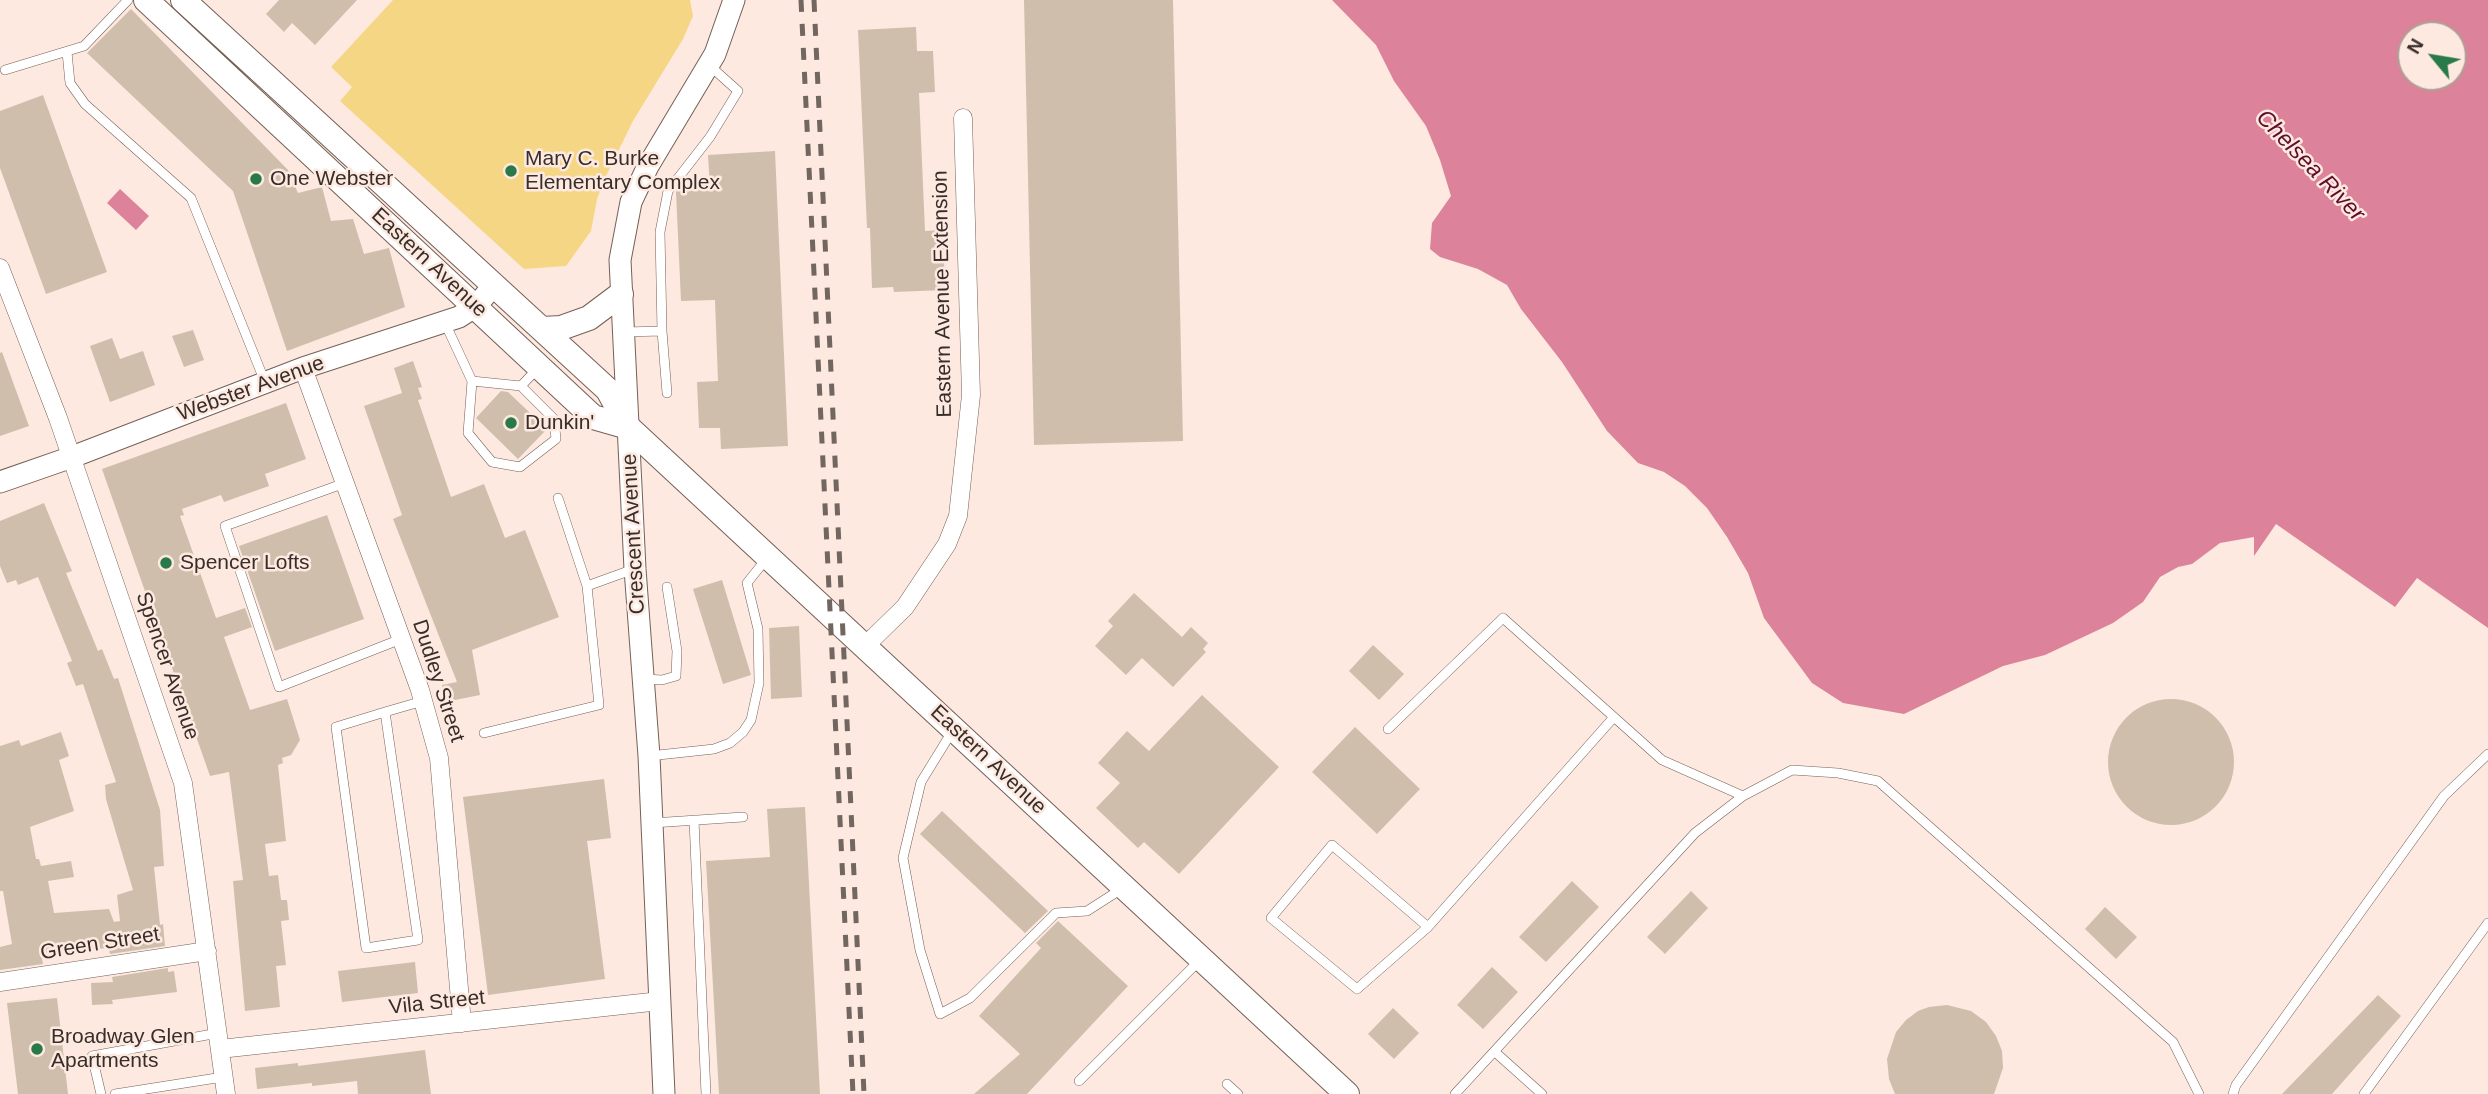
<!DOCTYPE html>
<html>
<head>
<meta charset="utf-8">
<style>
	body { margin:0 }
	#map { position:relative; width:2488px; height:1094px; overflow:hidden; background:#fde9e0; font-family:Arial,sans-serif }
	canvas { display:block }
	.north { position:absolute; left:2397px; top:21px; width:70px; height:70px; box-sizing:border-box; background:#fde9e0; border:2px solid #ae9e97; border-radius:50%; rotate:300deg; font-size:19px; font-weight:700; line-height:28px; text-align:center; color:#372e29 }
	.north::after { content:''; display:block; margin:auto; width:24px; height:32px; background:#297949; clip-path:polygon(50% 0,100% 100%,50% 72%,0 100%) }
</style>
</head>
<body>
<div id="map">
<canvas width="2488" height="1094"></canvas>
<div class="north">N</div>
</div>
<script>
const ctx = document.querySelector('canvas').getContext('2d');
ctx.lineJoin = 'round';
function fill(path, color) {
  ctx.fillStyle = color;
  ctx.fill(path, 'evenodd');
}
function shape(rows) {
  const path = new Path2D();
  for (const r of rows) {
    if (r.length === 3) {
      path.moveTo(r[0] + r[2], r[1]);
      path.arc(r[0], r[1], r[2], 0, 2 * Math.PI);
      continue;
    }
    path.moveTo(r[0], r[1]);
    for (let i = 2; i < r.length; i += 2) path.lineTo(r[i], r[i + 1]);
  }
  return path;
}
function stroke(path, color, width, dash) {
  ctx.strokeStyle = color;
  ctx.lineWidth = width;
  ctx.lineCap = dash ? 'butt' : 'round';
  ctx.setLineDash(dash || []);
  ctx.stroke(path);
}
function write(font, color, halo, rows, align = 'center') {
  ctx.font = font + ' Arial,sans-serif';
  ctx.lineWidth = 5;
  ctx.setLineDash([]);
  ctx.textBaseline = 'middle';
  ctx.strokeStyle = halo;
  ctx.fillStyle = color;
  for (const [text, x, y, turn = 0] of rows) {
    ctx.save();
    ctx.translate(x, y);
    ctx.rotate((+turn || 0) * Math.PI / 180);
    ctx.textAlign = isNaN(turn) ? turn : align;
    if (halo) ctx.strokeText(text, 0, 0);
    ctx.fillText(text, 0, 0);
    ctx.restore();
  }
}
fill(shape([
	[393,0,690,0,693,16,683,39,633,121,606,176,597,199,591,231,566,266,524,269,340,101,352,87,331,67]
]), '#f5d684');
fill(shape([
	[1332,0,2488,0,2488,628,2417,578,2395,607,2276,524,2254,556,2254,537,2220,543,2192,564,2178,567,2160,577,2143,602,2113,623,2045,655,2003,666,1904,714,1843,703,1812,683,1764,618,1748,573,1727,537,1707,508,1685,486,1664,472,1638,463,1607,431,1562,362,1521,309,1507,285,1478,269,1440,257,1430,249,1432,223,1451,196,1440,160,1426,126,1394,81,1376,45],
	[2411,35,2453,35,2453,77,2411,77],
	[120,189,149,216,136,230,107,203]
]), '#dc829a');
fill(shape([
	[279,0,357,0,315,45,292,23,284,32,266,14],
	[1024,0,1173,0,1183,441,1034,445],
	[131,9,288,170,298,193,322,187,331,221,353,219,364,254,389,248,405,307,287,351,233,191,87,53],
	[916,27,917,51,933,51,935,92,919,93,925,231,943,230,945,290,894,292,893,287,872,288,870,228,867,228,858,30],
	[43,95,107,272,46,294,0,168,0,111],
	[775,151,788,446,721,449,720,428,699,428,697,382,718,381,715,300,681,301,676,192,678,189,710,188,708,155],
	[193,330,204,360,184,367,172,336],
	[112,338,120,359,143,351,155,385,110,402,90,346],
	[2,352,29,426,0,436,0,353],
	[413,361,422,387,418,388,422,399,418,400,451,497,484,484,505,538,525,530,559,617,472,650,480,695,445,702,442,685,457,682,393,519,402,515,364,406,402,393,394,368],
	[501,391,508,392,547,429,518,459,476,418],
	[286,403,306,459,265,474,269,486,224,502,221,495,182,509,184,515,180,516,216,618,245,608,252,627,224,637,250,710,287,699,300,740,291,755,282,758,283,763,278,765,286,841,265,844,269,876,278,875,281,900,287,900,289,920,281,921,286,965,276,966,280,1007,245,1011,233,881,243,880,229,772,210,776,102,469],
	[44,503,72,571,66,573,98,651,102,649,114,679,118,678,160,810,164,866,154,867,160,925,163,924,165,946,110,954,109,948,41,953,43,964,0,970,0,947,12,944,3,891,0,891,0,746,19,740,21,746,61,732,69,756,59,760,74,811,30,827,36,859,39,859,41,866,71,861,74,877,48,881,54,913,109,909,114,922,120,921,117,895,133,890,106,799,105,785,116,782,83,684,76,686,67,663,72,661,38,577,18,585,16,580,7,583,0,566,0,521],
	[327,515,364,619,275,651,239,546],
	[722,580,751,675,723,684,693,589],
	[1134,593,1182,637,1191,627,1208,643,1203,649,1206,652,1173,687,1142,658,1126,675,1095,646,1113,626,1108,621],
	[799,626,802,697,771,699,769,628],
	[1373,645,1404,674,1379,700,1349,671],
	[1202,695,1279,767,1179,874,1144,842,1138,848,1096,808,1120,783,1098,763,1127,731,1149,751],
	[2171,762,63],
	[1355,727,1420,789,1377,834,1312,772],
	[604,779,611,838,587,841,605,979,488,995,463,797],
	[805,807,820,1094,719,1094,706,861,770,857,767,809],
	[942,811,1048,911,1025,933,920,834],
	[1572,881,1599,907,1546,962,1519,937],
	[1691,891,1708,908,1665,954,1647,937],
	[2105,907,2137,937,2116,959,2085,929],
	[1058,921,1128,986,1027,1094,974,1094,1020,1054,979,1016,1041,948,1036,943],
	[415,962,418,993,342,1002,338,971],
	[1492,967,1518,992,1483,1029,1457,1005],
	[168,968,168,972,174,971,177,992,112,1000,113,1004,92,1005,91,983,113,982,112,977],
	[2378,995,2401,1016,2332,1094,2282,1094],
	[57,998,68,1094,18,1094,7,1003],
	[1947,1005,1971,1011,1986,1022,1996,1036,2002,1051,2003,1068,1994,1094,1895,1094,1889,1079,1887,1059,1896,1032,1906,1020,1918,1011,1929,1007],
	[1393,1008,1419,1033,1394,1059,1368,1034],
	[425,1050,431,1094,358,1094,357,1081,312,1086,312,1083,257,1089,255,1068,298,1063,298,1066]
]), '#cfbeac');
const service = shape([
	[67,52,70,83,85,104,191,198,265,382],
	[5,70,84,46,128,0],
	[445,323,472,381,468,433,492,462,520,467,556,439,554,419,521,386,472,381],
	[625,332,662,331],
	[521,386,539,367],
	[667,393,662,331,660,232,668,191,710,137,738,91,709,65],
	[345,483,225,526,279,687,401,639],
	[558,498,587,586,634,569],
	[644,679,662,680,676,676,677,651,667,587],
	[385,712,418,940,366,948,336,727,385,712,423,701],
	[1388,729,1503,618,1662,760,1743,796],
	[953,730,921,782,903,858,920,950,940,1014,970,998,1056,913,1087,911,1123,888],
	[484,733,599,705,587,586],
	[649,756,714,749,730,743,743,732,751,720,759,683,758,629,747,583,767,558],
	[694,820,706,1094],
	[652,823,743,817],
	[1428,927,1357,989,1271,918,1332,845,1428,927,1614,717],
	[1495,1052,1542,1094],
	[1079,1081,1200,960],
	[1227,1084,1238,1094],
	[101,1094,92,1056,218,1033],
	[115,1094,223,1077],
	[1455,1094,1695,833,1743,796,1792,770,1838,773,1878,781,2173,1042,2199,1094],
	[2233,1094,2236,1085,2444,796,2488,754],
	[2364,1094,2488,923]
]);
const minor = shape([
	[0,268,58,418,183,783,226,1094],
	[303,368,420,690,439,758,462,1023],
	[864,647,905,607,947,544,958,516,971,395,963,118],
	[0,982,207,951],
	[220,1049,660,1001]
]);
const tertiary = shape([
	[0,482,72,457,303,368,459,317,476,306,494,285],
	[664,1094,649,756,635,569,620,260,631,202,648,166,715,54,734,0]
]);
const secondary = shape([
	[146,0,593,417,628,427],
	[183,0,608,390,628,427,1347,1094],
	[542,329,561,328,589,318,621,294]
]);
stroke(service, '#756056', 10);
stroke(minor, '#756056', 19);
stroke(tertiary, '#756056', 23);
stroke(secondary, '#756056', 26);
stroke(service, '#fff', 9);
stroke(minor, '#fff', 18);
stroke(tertiary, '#fff', 21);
stroke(secondary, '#fff', 24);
stroke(shape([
	[801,0,853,1094],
	[814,0,864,1094]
]), '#726660', 5, [12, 12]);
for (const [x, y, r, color] of [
	[511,171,7,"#297949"],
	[256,179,7,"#297949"],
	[511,423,7,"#297949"],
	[166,563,7,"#297949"],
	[37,1049,7,"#297949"]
]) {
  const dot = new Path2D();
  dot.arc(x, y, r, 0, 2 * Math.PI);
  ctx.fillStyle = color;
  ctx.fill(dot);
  stroke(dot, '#fde9e0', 2.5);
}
write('21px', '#372e29', '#fde9e0', [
	["Mary C. Burke",525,159],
	["Elementary Complex",525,183],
	["One Webster",270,179],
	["Dunkin'",525,423],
	["Spencer Lofts",180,563],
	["Broadway Glen",51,1037],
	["Apartments",51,1061]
], 'left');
write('21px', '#372e29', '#fde9e0', [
	["Eastern Avenue",429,263,43],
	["Eastern Avenue Extension",943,294,-91],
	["Webster Avenue",251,389,-20],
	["Crescent Avenue",634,534,-93],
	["Spencer Avenue",167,666,71],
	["Dudley Street",438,681,72],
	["Eastern Avenue",988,760,43],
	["Green Street",100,944,-9],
	["Vila Street",437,1003,-6]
]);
write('italic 23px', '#5e0d2c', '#fde9e0', [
	["Chelsea River",2310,166,46]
]);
</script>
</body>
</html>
